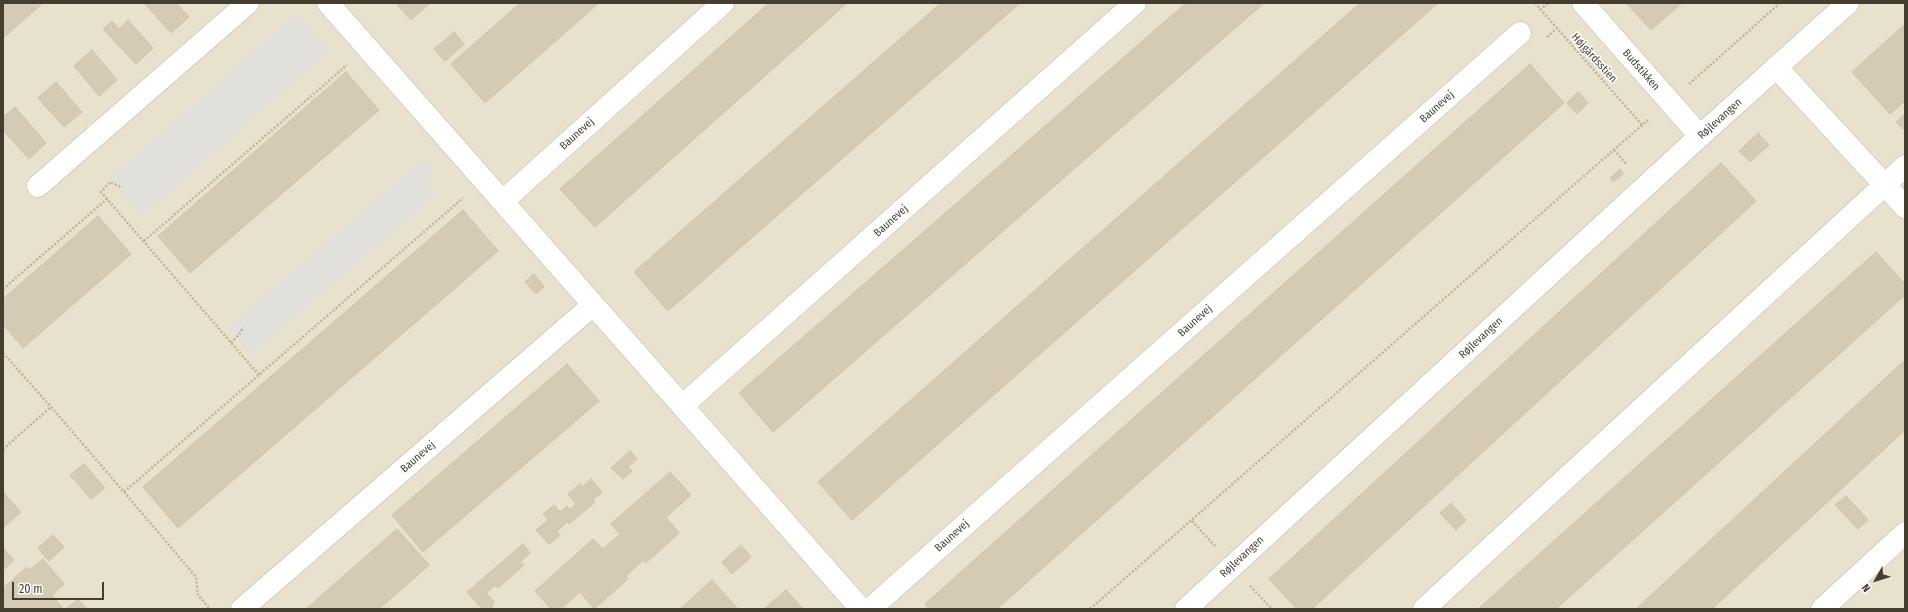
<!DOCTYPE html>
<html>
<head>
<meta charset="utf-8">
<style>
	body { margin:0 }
	#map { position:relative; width:1908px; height:612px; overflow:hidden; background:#f3efe1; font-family:"Fira Sans Condensed",sans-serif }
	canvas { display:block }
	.frame { position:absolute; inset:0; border:4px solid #443e31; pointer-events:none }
	.north { position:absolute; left:1856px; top:560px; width:40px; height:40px; -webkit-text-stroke:3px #fff; paint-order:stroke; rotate:231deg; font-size:11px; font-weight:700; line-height:16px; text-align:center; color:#443e31 }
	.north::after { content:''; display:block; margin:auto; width:14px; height:18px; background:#443e31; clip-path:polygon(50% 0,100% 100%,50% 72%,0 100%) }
	.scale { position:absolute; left:12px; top:582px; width:92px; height:18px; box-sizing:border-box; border:2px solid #443e31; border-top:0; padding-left:5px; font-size:12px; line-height:14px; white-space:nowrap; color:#443e31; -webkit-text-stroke:3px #fff; paint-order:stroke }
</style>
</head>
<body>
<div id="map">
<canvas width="1908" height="612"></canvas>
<div class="frame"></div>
<div class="north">N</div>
<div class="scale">20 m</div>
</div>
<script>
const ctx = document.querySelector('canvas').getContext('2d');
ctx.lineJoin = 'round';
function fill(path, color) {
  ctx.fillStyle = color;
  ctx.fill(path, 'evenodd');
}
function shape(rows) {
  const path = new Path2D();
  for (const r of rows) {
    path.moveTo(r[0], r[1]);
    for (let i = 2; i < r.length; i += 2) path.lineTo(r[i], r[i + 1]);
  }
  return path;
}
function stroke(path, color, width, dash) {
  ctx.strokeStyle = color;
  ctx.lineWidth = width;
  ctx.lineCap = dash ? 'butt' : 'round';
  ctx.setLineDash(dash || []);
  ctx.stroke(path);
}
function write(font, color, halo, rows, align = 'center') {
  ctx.font = font + ' "Fira Sans Condensed",sans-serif';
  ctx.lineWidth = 3;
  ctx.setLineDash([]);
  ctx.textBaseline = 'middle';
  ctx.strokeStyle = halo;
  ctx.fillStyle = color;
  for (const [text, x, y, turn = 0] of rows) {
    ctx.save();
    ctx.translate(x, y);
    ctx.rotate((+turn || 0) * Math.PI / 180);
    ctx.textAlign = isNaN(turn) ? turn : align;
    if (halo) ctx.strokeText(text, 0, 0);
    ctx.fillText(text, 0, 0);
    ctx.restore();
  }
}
fill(shape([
	[3,3,1905,3,1905,609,3,609]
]), '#e7e1ce');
fill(shape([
	[297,13,330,51,142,216,109,178],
	[423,159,435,173,424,183,436,196,251,355,227,327]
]), '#e2e0db');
const building = shape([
	[3,3,43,3,3,38,3,3],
	[146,3,176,3,189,17,171,33,145,4,146,3],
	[396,3,430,3,411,20,396,3],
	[520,3,599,3,485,103,451,64,520,3],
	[769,3,847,3,595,227,560,189,769,3],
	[941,3,1020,3,668,311,634,272,941,3],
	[1186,3,1264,3,773,432,739,393,1186,3],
	[1360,3,1438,3,852,520,818,482,1360,3],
	[1626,3,1682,3,1651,30,1626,3],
	[128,20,153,48,136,64,103,29,112,21,119,29,128,20],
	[1905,24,1905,101,1890,114,1852,72,1905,24],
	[454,32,464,44,445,61,434,49,454,32],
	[92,50,117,80,99,96,74,66,92,50],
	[1530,64,1564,103,997,609,929,609,925,604,1530,64],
	[346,72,379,110,190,273,158,236,346,72],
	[56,82,82,112,64,127,38,98,56,82],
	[1578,92,1588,103,1577,114,1567,103,1578,92],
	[15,107,46,143,29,159,3,130,3,117,15,107],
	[1905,114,1905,128,1903,129,1896,122,1905,114],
	[1758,133,1769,145,1750,162,1739,151,1758,133],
	[1721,163,1756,201,1312,609,1297,609,1269,579,1721,163],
	[1620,169,1623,174,1613,182,1610,178,1620,169],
	[463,210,498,251,178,528,143,487,463,210],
	[98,216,131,254,23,348,3,324,3,299,98,216],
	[1876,252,1905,284,1905,295,1556,609,1478,609,1876,252],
	[534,274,544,287,536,294,525,282,534,274],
	[1905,360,1905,430,1712,609,1636,609,1905,360],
	[567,364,599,401,423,552,392,515,567,364],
	[630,451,637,459,628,467,632,471,623,479,611,468,630,451],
	[84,464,105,488,91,499,70,475,84,464],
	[670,472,691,495,666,517,679,533,646,563,643,560,626,576,628,579,594,609,580,592,561,609,551,609,535,591,593,539,603,549,620,534,611,524,670,472],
	[591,479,602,492,593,500,595,502,569,524,567,522,557,531,560,535,549,544,536,530,548,520,543,514,554,505,560,512,567,506,570,509,576,504,568,494,580,484,582,487,591,479],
	[3,492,21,512,3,528,3,492],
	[1846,496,1868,520,1858,529,1835,505,1846,496],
	[1451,503,1466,520,1456,530,1440,513,1451,503],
	[397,529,429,565,379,609,306,609,397,529],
	[53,535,64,547,49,561,38,548,53,535],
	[523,544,530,553,520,562,524,565,498,588,495,585,486,593,494,602,491,609,482,609,467,592,523,544],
	[741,545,751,557,732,574,722,562,741,545],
	[3,548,14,560,3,570,3,548],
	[43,559,64,584,52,595,63,609,7,609,3,605,3,588,27,567,30,570,43,559],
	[712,580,738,609,680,609,712,580],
	[786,590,803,609,764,609,786,590],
	[78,599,87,609,66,609,78,599]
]);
fill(building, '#d5cbb5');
stroke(building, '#d1c3a8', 1);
const street = shape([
	[328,3,861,609],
	[1583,3,1700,136],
	[1776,67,1905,207],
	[38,186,248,3],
	[503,201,723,3],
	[682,406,1135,3],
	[242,609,593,305],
	[870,609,1520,33],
	[1186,609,1700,136,1848,3],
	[1424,609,1905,166],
	[1822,609,1905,533]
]);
stroke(street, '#beb7a3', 23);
stroke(shape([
	[1535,3,1642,125],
	[1540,10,1548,3],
	[1547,37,1557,28],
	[1689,84,1780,3],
	[1614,150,1627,165],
	[107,199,101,192,110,182,121,187],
	[144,241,347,65],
	[3,289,107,199,259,375],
	[231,343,241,332,243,327],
	[3,353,51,407],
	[3,449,51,407,124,492,463,198],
	[124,492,196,577,198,595,210,609],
	[1192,521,1215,546],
	[1250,586,1272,609],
	[1090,609,1649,119]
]), '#c2b493', 2.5, [2, 2]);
stroke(street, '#fff', 22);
write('11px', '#443e31', '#fff', [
	["Højgårdsstien",1594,58,48],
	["Budstikken",1641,70,49],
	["Baunevej",1437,107,-42],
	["Røjlevangen",1720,119,-42],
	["Baunevej",577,134,-42],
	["Baunevej",891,221,-42],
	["Baunevej",1195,321,-42],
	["Røjlevangen",1481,338,-43],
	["Baunevej",418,457,-41],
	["Baunevej",952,536,-42],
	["Røjlevangen",1242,557,-43]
]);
</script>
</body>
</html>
